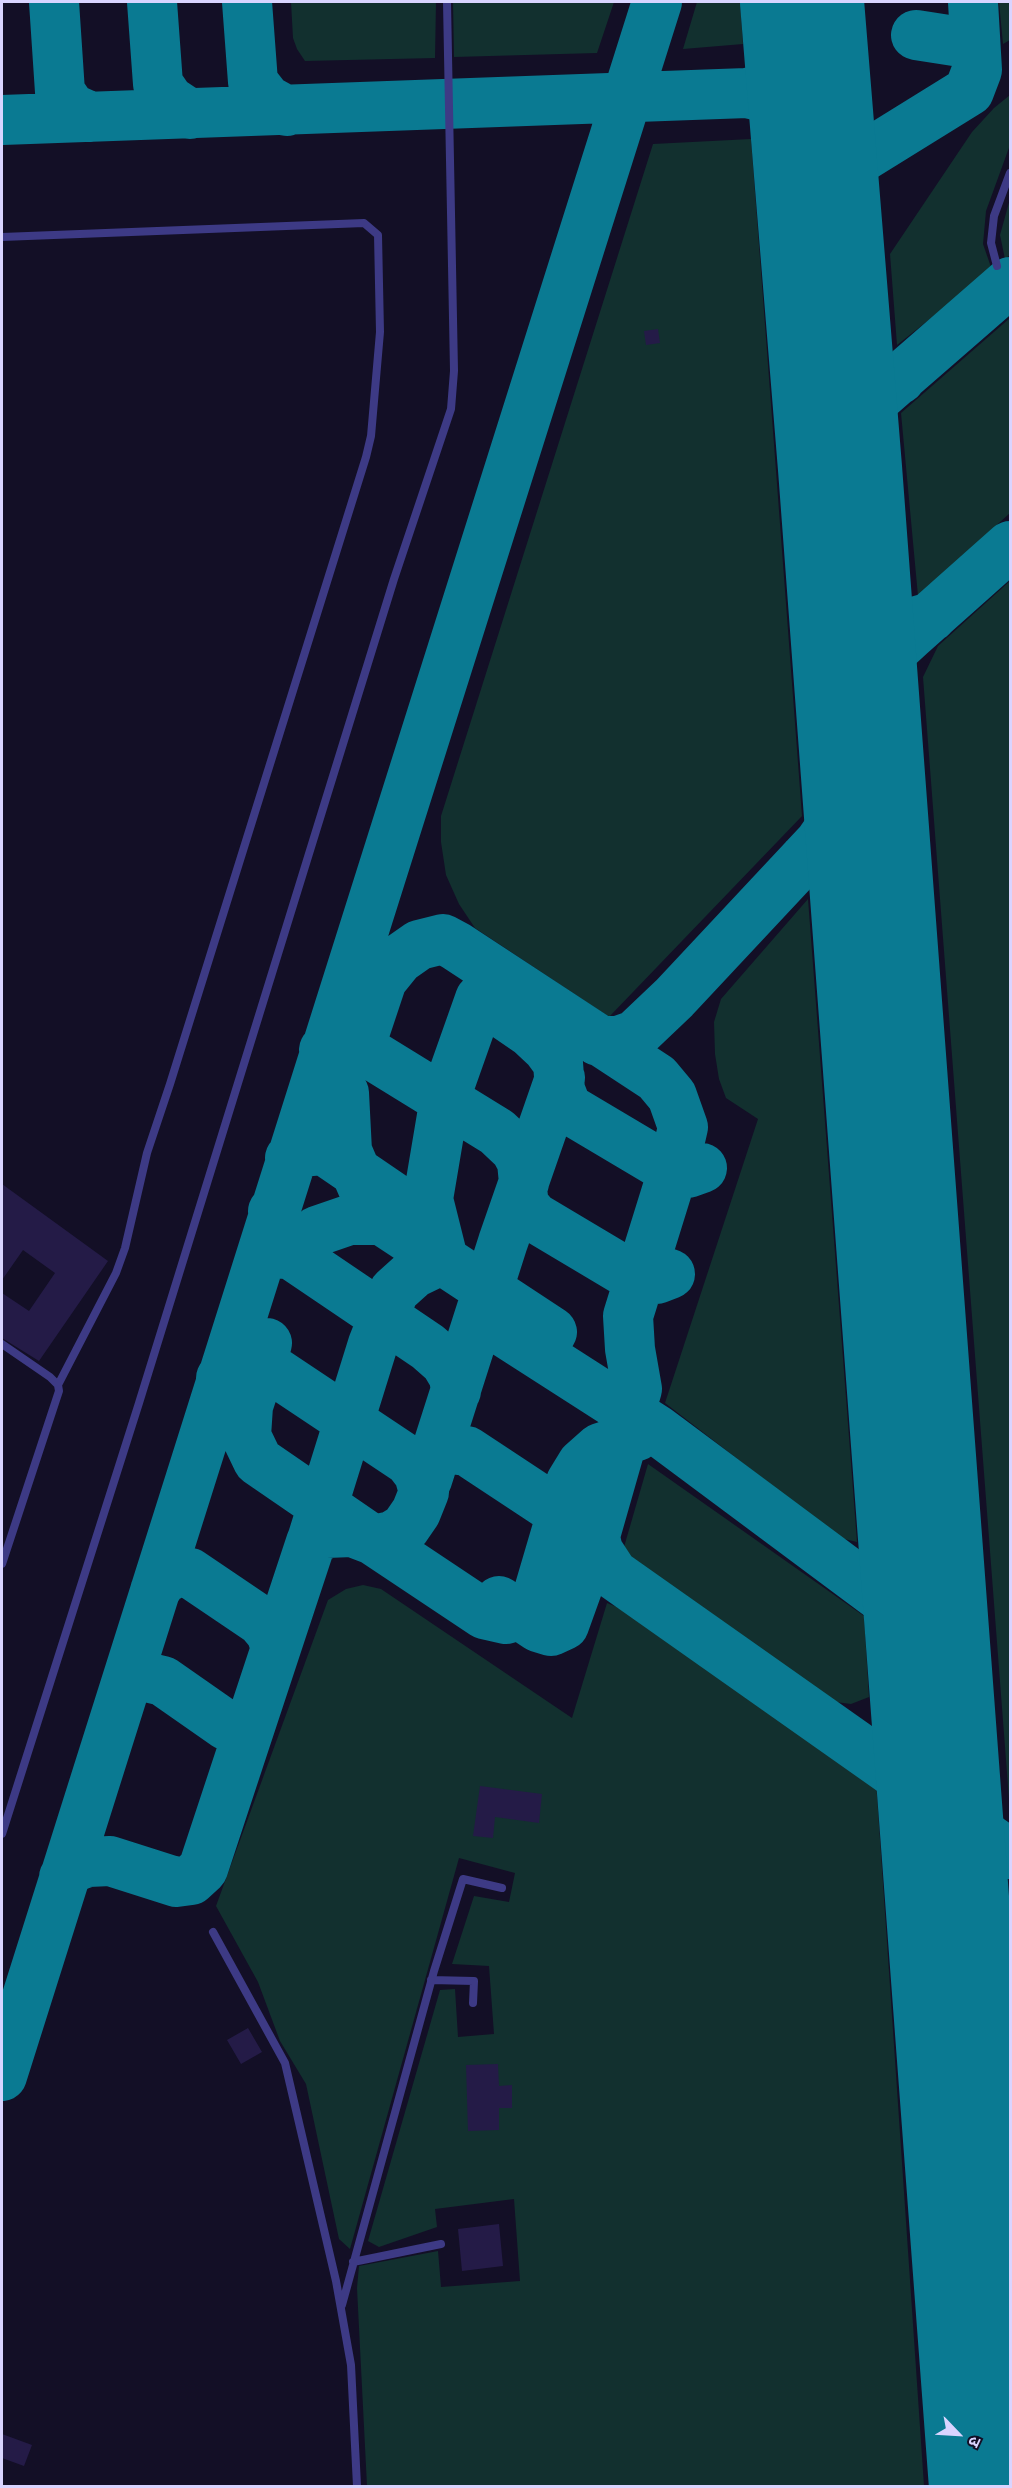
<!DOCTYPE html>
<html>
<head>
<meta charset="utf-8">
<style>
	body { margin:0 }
	#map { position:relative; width:1012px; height:2488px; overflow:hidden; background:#130f26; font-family:Rubik,"Noto Sans Devanagari",sans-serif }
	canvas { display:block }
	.frame { position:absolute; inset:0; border:3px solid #d9d4ff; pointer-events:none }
	.north { position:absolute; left:928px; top:2404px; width:60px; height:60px; -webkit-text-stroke:4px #130f26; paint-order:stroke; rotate:115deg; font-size:16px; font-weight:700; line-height:24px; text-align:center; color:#d9d4ff }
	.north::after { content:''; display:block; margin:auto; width:21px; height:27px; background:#d9d4ff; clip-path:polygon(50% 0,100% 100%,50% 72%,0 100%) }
</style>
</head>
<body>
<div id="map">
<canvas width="1012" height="2488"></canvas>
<div class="frame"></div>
<div class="north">उ</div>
</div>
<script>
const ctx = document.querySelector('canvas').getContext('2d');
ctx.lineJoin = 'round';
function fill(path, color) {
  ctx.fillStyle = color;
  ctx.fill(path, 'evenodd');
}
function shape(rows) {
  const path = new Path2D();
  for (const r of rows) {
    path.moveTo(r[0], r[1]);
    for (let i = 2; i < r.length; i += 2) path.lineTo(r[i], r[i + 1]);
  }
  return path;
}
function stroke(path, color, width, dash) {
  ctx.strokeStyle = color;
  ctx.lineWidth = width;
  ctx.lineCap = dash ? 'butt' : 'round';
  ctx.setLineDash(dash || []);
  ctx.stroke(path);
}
fill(shape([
	[291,2,436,2,435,58,305,61,297,49,293,38],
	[453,2,614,2,597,53,454,57],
	[697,2,740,2,743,44,683,49],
	[999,2,1010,2,1010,40,1003,44],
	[1010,95,1010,145,986,211,983,244,992,270,897,345,890,254,972,132,994,108],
	[751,139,802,816,609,1017,475,928,459,904,446,875,441,842,441,816,653,144],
	[1010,199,1010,255,1005,259,1000,235],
	[1010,318,1010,513,918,596,901,413],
	[1010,581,1010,1812,923,677,938,646],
	[808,899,857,1542,840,1538,665,1403,758,1119,726,1098,719,1079,715,1054,714,1022,721,999],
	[648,1464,864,1616,869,1697,851,1704,828,1701,657,1581,622,1554],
	[363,1585,381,1589,572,1718,607,1603,634,1614,876,1781,924,2486,367,2486,357,2288,359,2266,438,2251,441,2287,520,2281,514,2199,435,2209,437,2227,379,2247,368,2241,440,1990,455,1989,458,2037,494,2034,489,1966,452,1964,474,1896,509,1902,515,1873,459,1858,350,2249,339,2239,306,2084,280,2041,258,1982,216,1906,328,1600,346,1589]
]), '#12302f');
stroke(shape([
	[54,2,60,92,71,108,91,117],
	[152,2,158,84,169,100,190,114],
	[247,2,253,82,267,100,287,111],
	[916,35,961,42,969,39,974,31],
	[747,93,759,90,785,71,805,40],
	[2,120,747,93,774,99,790,109,801,121,816,158],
	[820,219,828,197,839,178,856,161,969,91,977,70,973,2],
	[828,334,838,370,847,381,865,389,882,390,900,379],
	[840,468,846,437,870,404,1010,282],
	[847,572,853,595,861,606,877,615,893,622,910,623,931,617],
	[805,858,819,851,833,851,849,859,861,871,867,887,874,928],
	[496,1009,531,1033,547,1048,558,1063,560,1090,567,1108,673,1171,688,1173,702,1168],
	[362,1040,382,980,399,959,419,945,443,939,456,946,657,1078,672,1096,683,1127,673,1171,628,1316,630,1349,637,1389,591,1550],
	[598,1041,618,1041,635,1035,675,997,820,842,842,810,857,777,859,731,863,701,872,677,885,658,910,635,1010,546],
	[324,1050,336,1046,348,1045,359,1047,497,1132,515,1149,522,1162,524,1183],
	[344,1093,347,1151,362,1186],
	[290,1158,299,1152,324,1150,431,1223],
	[522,1189,524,1205,534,1217,638,1279,657,1279,670,1274],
	[273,1211,274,1227,281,1242,292,1255,317,1231,349,1220,382,1220,552,1332],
	[260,1259,279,1253,292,1255,428,1347,445,1362,454,1377,456,1391],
	[474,1337,484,1331,498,1328,657,1430,888,1602,904,1617,917,1636,929,1659],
	[221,1378,232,1367,245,1362,262,1363,409,1461,419,1474,424,1492,416,1512,405,1528,392,1536,373,1540,258,1461,246,1436,248,1406,262,1363,267,1343],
	[433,1458,450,1449,467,1451,570,1519,582,1532,591,1550,564,1625,551,1631,538,1627,499,1601],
	[427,1480,503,1242,560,1078],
	[313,1537,373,1344,394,1291,414,1273,443,1259,428,1199,445,1098,480,999,495,989,507,987,527,994],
	[595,1537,598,1551,613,1574,1010,1854],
	[860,1580,873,1584,889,1582,905,1575,914,1563,920,1542],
	[155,1591,162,1580,177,1572,190,1573,261,1621,271,1633,276,1648],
	[125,1687,132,1679,146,1677,163,1681,226,1725,239,1729,251,1721],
	[933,1722,938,1762,944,1778,974,1818],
	[904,1785,912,1793,934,1832,947,1903],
	[64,1877,74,1867,88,1862,110,1861,176,1882,191,1880,203,1869,311,1542,326,1533,352,1532,373,1540,484,1614,506,1619,521,1614,536,1601,571,1482,582,1464,600,1448,637,1436],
	[2,2076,657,2]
]), '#0a7a92', 50);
stroke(shape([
	[802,2,840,468,991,2486]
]), '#0a7a92', 124);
fill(shape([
	[658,329,660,343,646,345,644,331],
	[2,1184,108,1261,39,1361,2,1338,2,1293,29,1311,55,1273,23,1250,2,1280],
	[480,1786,542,1794,539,1823,495,1817,493,1838,473,1836],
	[248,2028,262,2052,241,2064,227,2040],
	[498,2064,499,2086,512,2085,512,2108,499,2108,499,2130,468,2131,466,2065],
	[499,2224,503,2266,462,2271,458,2229],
	[2,2434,32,2445,24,2466,2,2458]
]), '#241b47');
stroke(shape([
	[2,237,364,223,378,235,380,332,371,436,366,457,170,1084,147,1153,125,1248,116,1273,58,1385],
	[997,266,991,243,994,216,1010,173],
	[2,1344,50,1377,58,1385,59,1391,2,1564],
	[2,1834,139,1403,394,579,451,409,454,371,447,2],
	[213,1932,285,2063,336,2281,351,2365,357,2486],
	[431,1980,474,1981,473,2003],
	[353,2262,441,2244],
	[342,2305,434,1971,463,1879,502,1888]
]), '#3d3a85', 8);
</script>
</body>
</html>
